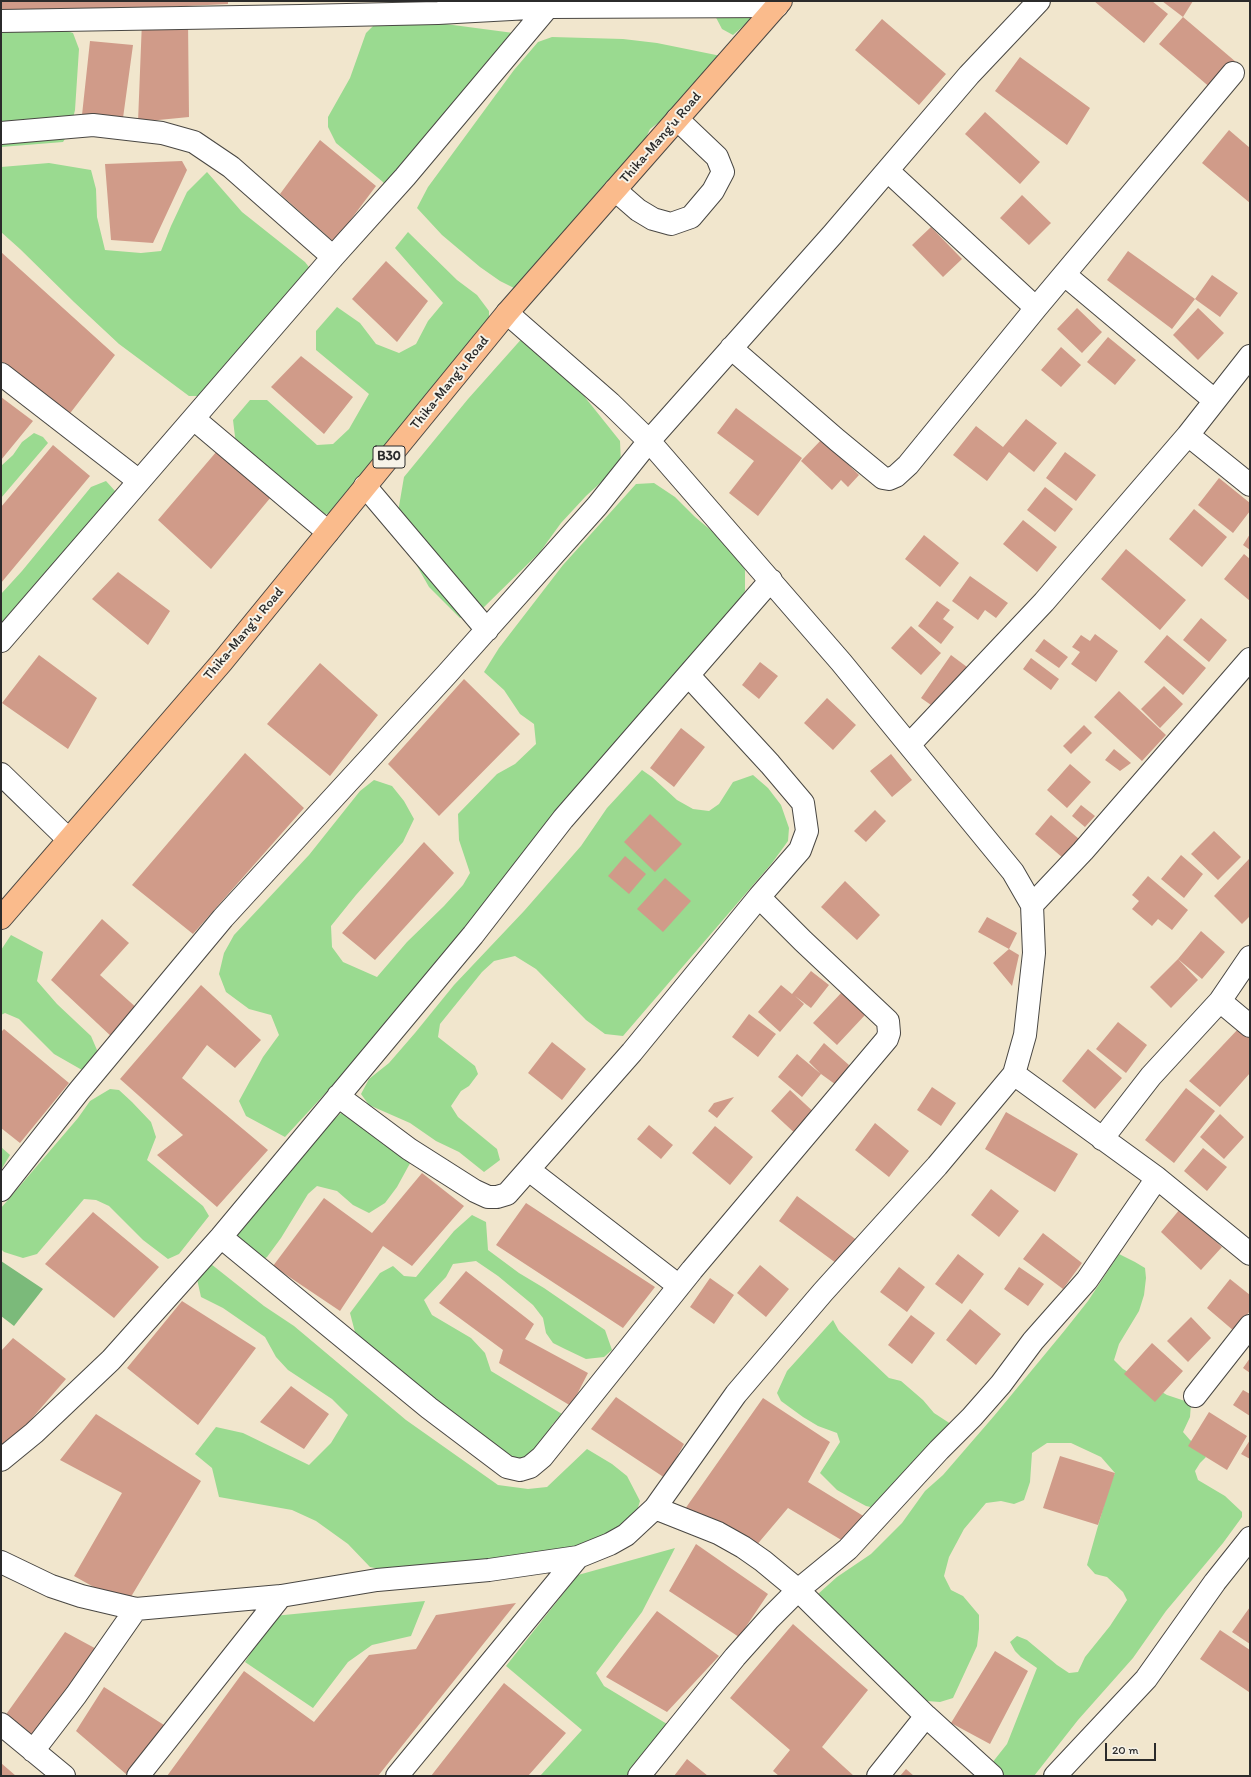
<!DOCTYPE html>
<html>
<head>
<meta charset="utf-8">
<style>
	body { margin:0 }
	#map { position:relative; width:1251px; height:1777px; overflow:hidden; background:#f1e6cd; font-family:Itim,sans-serif }
	canvas { display:block }
	.frame { position:absolute; inset:0; border:2px solid #2b2b2b; pointer-events:none }
	.scale { position:absolute; left:1105px; top:1743px; width:51px; height:18px; box-sizing:border-box; border:2px solid #2b2b2b; border-top:0; padding-left:5px; font-size:12px; line-height:14px; white-space:nowrap; color:#2b2b2b; -webkit-text-stroke:3px #f7f3e8; paint-order:stroke }
</style>
</head>
<body>
<div id="map">
<canvas width="1251" height="1777"></canvas>
<div class="frame"></div>
<div class="scale">20 m</div>
</div>
<script>
const ctx = document.querySelector('canvas').getContext('2d');
ctx.lineJoin = 'round';
function fill(path, color) {
  ctx.fillStyle = color;
  ctx.fill(path, 'evenodd');
}
function shape(rows) {
  const path = new Path2D();
  for (const r of rows) {
    path.moveTo(r[0], r[1]);
    for (let i = 2; i < r.length; i += 2) path.lineTo(r[i], r[i + 1]);
  }
  return path;
}
function stroke(path, color, width, dash) {
  ctx.strokeStyle = color;
  ctx.lineWidth = width;
  ctx.lineCap = dash ? 'butt' : 'round';
  ctx.setLineDash(dash || []);
  ctx.stroke(path);
}
function write(font, color, halo, rows, align = 'center') {
  ctx.font = font + ' Itim,sans-serif';
  ctx.lineWidth = 4;
  ctx.setLineDash([]);
  ctx.textBaseline = 'middle';
  ctx.strokeStyle = halo;
  ctx.fillStyle = color;
  for (const [text, x, y, turn = 0] of rows) {
    ctx.save();
    ctx.translate(x, y);
    ctx.rotate((+turn || 0) * Math.PI / 180);
    ctx.textAlign = isNaN(turn) ? turn : align;
    if (halo) ctx.strokeText(text, 0, 0);
    ctx.fillText(text, 0, 0);
    ctx.restore();
  }
}
fill(shape([
	[766,1,748,22,733,35,722,29,711,8],
	[376,23,438,23,521,34,396,204,383,182,336,143,328,127,328,117,350,78,366,33],
	[54,27,73,33,79,49,75,110,70,131,63,142,1,147,1,30],
	[552,37,623,39,657,43,721,56,670,114,650,129,644,142,518,290,500,281,480,267,442,235,417,208,428,187,514,70,538,42],
	[49,163,91,170,96,189,97,217,105,250,141,253,161,251,171,226,187,192,207,172,242,212,305,262,319,280,213,396,189,396,119,344,74,302,20,249,1,232,1,167],
	[408,232,457,280,477,295,489,311,489,327,332,513,313,516,236,445,233,420,250,400,267,400,317,445,333,444,349,429,369,394,316,350,316,331,337,307,360,323,376,344,399,353,416,344,428,321,443,303,395,248],
	[525,335,580,391,620,441,621,464,586,496,561,523,540,552,481,610,460,618,429,587,412,557,397,518,404,477,468,399],
	[34,433,43,437,48,443,1,498,1,466,13,455,22,442],
	[106,481,126,503,20,626,1,652,1,594,22,571,91,487],
	[654,483,675,497,695,517,725,542,738,557,745,570,745,591,729,619,500,904,285,1137,246,1116,239,1101,263,1057,279,1035,271,1015,249,1009,226,992,219,974,224,953,234,935,309,855,360,791,374,780,392,786,404,801,414,819,403,842,356,895,331,926,332,947,343,962,377,977,407,942,444,906,463,885,470,873,459,840,458,814,497,774,515,764,536,744,534,724,520,714,504,690,484,672,499,648,563,565,636,484],
	[642,770,652,777,677,800,693,809,709,811,719,804,733,782,753,775,768,788,781,805,789,828,788,841,772,863,623,1036,605,1034,586,1020,536,969,515,956,494,961,482,972,440,1024,438,1037,475,1066,478,1074,469,1086,461,1091,451,1106,458,1117,497,1149,500,1160,484,1172,459,1152,436,1141,410,1123,369,1105,361,1094,369,1079,389,1063,415,1033,454,985,524,911,581,846,607,808],
	[11,935,43,952,37,981,57,1004,91,1036,97,1050,95,1065,82,1070,54,1054,19,1019,5,1013,1,1015,1,950],
	[110,1089,119,1090,132,1102,151,1122,156,1137,147,1160,203,1206,209,1216,179,1254,168,1259,143,1240,109,1206,96,1200,84,1199,37,1254,23,1258,4,1252,1,1249,1,1208,78,1118,90,1101],
	[341,1113,355,1117,414,1156,397,1187,385,1203,369,1213,353,1205,337,1191,317,1186,308,1194,281,1238,267,1257,252,1267,226,1242,318,1134],
	[1,1147,10,1155,1,1170],
	[472,1215,486,1222,488,1250,519,1273,544,1288,605,1330,612,1350,604,1357,586,1359,565,1349,553,1343,546,1333,543,1318,533,1305,498,1276,476,1261,453,1264,446,1277,424,1300,432,1315,471,1338,485,1353,491,1371,562,1414,552,1425,549,1436,521,1461,485,1446,356,1336,350,1313,380,1273,393,1266,404,1276,416,1277,454,1231],
	[1119,1254,1135,1262,1145,1268,1146,1278,1144,1295,1139,1311,1119,1344,1114,1360,1123,1369,1167,1395,1191,1403,1190,1417,1183,1432,1190,1440,1196,1444,1206,1457,1200,1463,1195,1471,1198,1480,1225,1496,1242,1512,1242,1517,1223,1543,1166,1611,1133,1658,1078,1720,1034,1776,995,1776,992,1763,1007,1744,1037,1668,1021,1657,1015,1651,1010,1642,1017,1636,1027,1640,1057,1665,1069,1673,1078,1672,1085,1657,1110,1626,1127,1600,1123,1592,1107,1577,1095,1574,1087,1565,1109,1487,1115,1473,1101,1457,1071,1443,1047,1443,1032,1453,1030,1482,1024,1500,1014,1504,1001,1501,986,1503,964,1529,949,1557,944,1576,951,1590,963,1596,979,1615,979,1629,977,1646,953,1698,940,1702,927,1701,916,1696,853,1629,824,1604,818,1594,837,1577,871,1554,902,1523,925,1491,943,1475,994,1416,1065,1330,1088,1301],
	[211,1264,264,1306,294,1326,406,1420,498,1485,528,1489,547,1487,587,1449,612,1464,627,1476,640,1501,632,1527,606,1544,404,1574,370,1567,348,1544,316,1521,292,1510,219,1497,212,1468,195,1454,216,1427,243,1433,309,1465,331,1443,348,1415,332,1399,288,1370,276,1357,265,1337,223,1308,201,1297,197,1279],
	[833,1320,839,1331,889,1378,901,1381,923,1400,934,1413,957,1428,875,1508,866,1506,853,1499,837,1490,820,1473,840,1442,837,1433,818,1426,803,1417,781,1401,777,1393,787,1371],
	[675,1548,642,1612,596,1673,604,1686,672,1727,631,1776,540,1776,582,1730,506,1666,578,1575],
	[425,1601,411,1636,372,1645,348,1662,313,1708,245,1662,274,1616]
]), '#9ada90');
fill(shape([
	[1,1261,43,1289,14,1326,1,1316]
]), '#7bba7a');
fill(shape([
	[1,1,228,1,228,4,42,13,1,13],
	[1094,1,1152,1,1168,14,1144,43],
	[1162,1,1193,1,1183,17],
	[1183,17,1236,62,1212,89,1159,44],
	[882,19,946,74,919,105,855,50],
	[142,21,188,21,189,117,138,122],
	[90,41,133,45,123,118,82,115],
	[1020,57,1090,108,1067,145,995,91],
	[985,112,1040,162,1020,184,965,134],
	[1229,130,1250,148,1250,203,1202,163],
	[320,140,376,186,334,242,280,194],
	[182,161,187,170,153,243,111,240,105,164],
	[1022,195,1051,223,1029,245,1000,218],
	[931,227,962,259,943,277,912,245],
	[1128,251,1195,299,1172,329,1107,280],
	[1,252,115,355,68,416,1,361],
	[386,261,428,301,397,342,352,299],
	[1212,275,1238,293,1220,317,1195,299],
	[1077,308,1102,332,1082,353,1057,329],
	[1198,308,1224,333,1198,360,1173,335],
	[1108,337,1136,360,1115,385,1087,362],
	[1061,347,1081,365,1061,387,1041,370],
	[301,356,353,397,324,434,271,387],
	[1,397,33,421,1,460],
	[736,408,802,458,758,516,729,493,754,461,717,433],
	[1026,419,1057,443,1034,472,1009,452,987,481,953,455,976,426,1003,447],
	[822,439,859,475,848,487,841,480,832,490,801,461],
	[53,445,90,476,1,583,1,507],
	[217,451,271,497,211,569,158,520],
	[1065,452,1096,475,1076,501,1046,478],
	[1219,478,1250,503,1250,511,1233,533,1198,505],
	[1045,487,1073,509,1055,532,1027,510],
	[1194,509,1227,537,1202,567,1169,539],
	[1023,520,1057,547,1037,572,1003,544],
	[1250,534,1250,550,1243,545],
	[924,535,959,563,940,587,905,559],
	[1126,549,1186,600,1160,630,1101,579],
	[1244,554,1250,559,1250,601,1224,579],
	[118,572,170,611,148,645,92,599],
	[970,576,1008,603,996,618,985,610,978,620,952,601],
	[937,601,950,610,943,619,954,627,941,644,918,626],
	[1201,618,1227,640,1209,662,1183,640],
	[911,626,941,653,921,675,891,648],
	[1095,634,1118,651,1096,682,1071,664,1080,652,1072,647,1081,635,1090,641],
	[1167,635,1206,668,1183,695,1144,662],
	[1044,639,1068,657,1059,668,1035,651],
	[39,655,97,698,68,749,2,703],
	[951,655,971,670,941,712,921,698],
	[1031,658,1059,679,1051,690,1023,669],
	[760,662,778,676,759,699,742,685],
	[320,663,378,715,330,776,267,724],
	[464,679,520,734,439,816,388,764],
	[1164,686,1183,704,1160,728,1141,709],
	[1119,691,1166,735,1142,761,1094,717],
	[827,698,856,725,833,750,804,723],
	[1084,725,1092,733,1071,754,1063,746],
	[681,728,705,747,674,787,650,768],
	[1114,749,1131,763,1120,771,1105,760],
	[245,753,304,808,193,934,132,885],
	[891,754,912,780,892,797,870,771],
	[1070,764,1091,782,1067,808,1047,790],
	[1081,805,1095,816,1085,827,1072,816],
	[875,810,886,821,866,842,854,831],
	[650,814,682,844,655,872,624,842],
	[1051,815,1079,839,1063,858,1035,834],
	[1214,831,1241,857,1218,880,1191,854],
	[424,842,454,873,375,960,342,933],
	[1181,855,1203,874,1184,898,1161,879],
	[625,856,646,874,629,894,608,876],
	[1249,859,1250,916,1242,924,1214,896],
	[1148,876,1188,910,1172,930,1158,919,1152,926,1132,909,1139,901,1132,895],
	[665,878,691,901,663,932,637,909],
	[845,881,880,915,857,940,821,907],
	[987,917,1017,933,1009,949,978,932],
	[102,919,129,943,100,975,139,1010,113,1038,51,980],
	[1201,931,1225,952,1202,979,1178,959],
	[1009,949,1019,955,1012,986,993,963],
	[1178,959,1198,980,1171,1008,1150,987],
	[811,971,829,985,811,1008,795,996,804,1004,780,1032,758,1012,781,985,792,994],
	[201,985,261,1040,235,1068,207,1045,182,1078,268,1150,217,1207,157,1155,183,1135,120,1079],
	[842,992,865,1015,837,1045,813,1023],
	[749,1014,776,1034,758,1057,732,1037],
	[1118,1022,1147,1045,1126,1073,1096,1049],
	[1239,1028,1250,1039,1250,1073,1220,1107,1189,1081],
	[4,1029,69,1083,20,1143,1,1128,1,1032],
	[552,1042,586,1069,562,1100,528,1073],
	[824,1043,849,1065,839,1087,821,1074,809,1062],
	[1088,1049,1122,1078,1095,1109,1062,1081],
	[797,1054,821,1074,802,1097,778,1077],
	[932,1087,956,1103,941,1126,917,1110],
	[1186,1088,1215,1111,1174,1163,1145,1140],
	[790,1090,818,1116,799,1137,771,1111],
	[734,1097,717,1118,708,1111,714,1103],
	[1006,1112,1078,1154,1055,1192,985,1149],
	[1220,1114,1244,1137,1224,1159,1200,1137],
	[875,1123,909,1151,889,1177,855,1150],
	[649,1125,673,1145,661,1159,637,1139],
	[715,1126,753,1157,730,1185,692,1153],
	[1203,1148,1227,1167,1207,1191,1184,1171],
	[422,1173,464,1206,412,1266,383,1246,340,1311,273,1266,324,1198,372,1233],
	[991,1189,1019,1211,999,1237,971,1215],
	[797,1196,858,1241,840,1266,779,1221],
	[526,1203,655,1287,623,1328,496,1245],
	[1180,1209,1222,1247,1201,1270,1161,1232],
	[93,1212,159,1267,114,1318,45,1264],
	[1043,1233,1082,1263,1063,1289,1023,1259],
	[958,1254,984,1274,962,1304,935,1284],
	[760,1265,789,1289,766,1317,737,1293],
	[899,1267,925,1287,907,1312,880,1292],
	[1019,1267,1044,1284,1028,1306,1004,1289],
	[466,1271,534,1324,525,1339,588,1373,571,1406,499,1363,503,1350,439,1303],
	[710,1278,734,1295,714,1324,690,1307],
	[1230,1279,1250,1295,1250,1311,1234,1331,1207,1308],
	[182,1301,256,1348,198,1425,127,1368],
	[970,1309,1001,1334,976,1365,946,1340],
	[911,1315,935,1333,912,1364,888,1345],
	[1191,1317,1211,1338,1188,1362,1167,1341],
	[13,1338,66,1379,15,1438,1,1450,1,1351],
	[1152,1343,1183,1371,1155,1402,1124,1374],
	[1250,1358,1250,1373,1243,1368],
	[291,1386,329,1414,304,1449,260,1422],
	[1243,1390,1250,1394,1250,1416,1233,1405],
	[616,1397,684,1444,665,1478,591,1429],
	[763,1398,830,1442,808,1482,865,1517,848,1544,788,1508,755,1547,685,1509],
	[1209,1412,1247,1436,1227,1470,1188,1446],
	[96,1414,201,1481,126,1605,74,1576,122,1493,60,1460],
	[1250,1440,1250,1459,1241,1454],
	[1060,1456,1115,1473,1098,1525,1043,1508],
	[696,1544,768,1594,739,1637,669,1591],
	[516,1603,378,1776,167,1776,244,1671,314,1722,369,1655,416,1649,436,1615],
	[1250,1607,1250,1644,1232,1632],
	[657,1611,719,1656,667,1712,606,1677],
	[793,1624,868,1690,822,1747,854,1776,779,1776,773,1771,790,1750,730,1698],
	[1220,1630,1250,1650,1249,1692,1200,1659],
	[65,1632,102,1652,35,1738,2,1720],
	[995,1651,1028,1671,990,1744,951,1723],
	[504,1683,566,1733,528,1776,431,1776],
	[104,1687,164,1725,126,1774,76,1731],
	[687,1759,708,1776,674,1776],
	[1,1763,16,1776,1,1776],
	[906,1769,914,1776,900,1776]
]), '#d09b89');
const minor = shape([
	[1,21,301,16,438,13,548,7,777,6],
	[1,133,93,125,162,133,194,142,231,167,333,257],
	[888,171,1036,308],
	[615,190,638,210,653,219,671,224,691,217,713,191,723,172,717,157,677,119],
	[1065,275,1214,400],
	[731,348,837,440,883,478,889,479,896,476,908,465,1036,308,1233,73],
	[1,374,139,481],
	[194,419,328,532],
	[1188,435,1250,356],
	[365,486,487,630],
	[1,641,333,257,405,177,548,7],
	[909,745,1044,602,1188,435,1250,485],
	[1,774,68,839],
	[1032,905,1083,851,1250,659],
	[1220,1001,1250,1026],
	[1014,1074,1157,1178,1250,1254],
	[338,1096,409,1149,475,1191,488,1197,497,1197,507,1194,632,1052,759,897],
	[1102,1139,1151,1076,1220,1001,1250,957],
	[529,1170,679,1286],
	[1,1190,79,1091,223,918,447,674,597,506,649,441,833,234,969,75,1039,1],
	[221,1237,429,1408,507,1467,520,1470,530,1467,542,1457,692,1270,887,1039,889,1033,888,1021,803,941,759,897,800,850,807,831,803,803,770,764,689,676],
	[1195,1396,1250,1326],
	[1,1460,34,1433,111,1360,221,1237,473,935,563,819,771,580],
	[655,1508,718,1533,743,1547,763,1561,798,1590,926,1716,992,1776],
	[1,1562,51,1586,81,1596,136,1609,281,1596,377,1580,489,1570,578,1557,610,1544,626,1535,655,1508,736,1394,823,1292,937,1166,1014,1074,1025,1035,1034,953,1032,905,1013,872,841,662,649,441,610,403,507,313],
	[1,1724,64,1776],
	[33,1751,76,1695,136,1609],
	[138,1776,281,1596],
	[397,1776,578,1557],
	[639,1776,735,1657,769,1619,798,1590,848,1549,939,1450,972,1417,1001,1384,1033,1341,1087,1280,1157,1178],
	[878,1776,926,1716],
	[1055,1776,1146,1679,1215,1582,1250,1538]
]);
const highway = shape([
	[1,918,222,662,507,313,781,1]
]);
stroke(minor, '#494743', 24);
stroke(highway, '#494743', 24);
stroke(minor, '#fff', 22);
stroke(highway, '#fabb8c', 22);
for (const [x, y, w] of [
	[389,457,32]
]) {
  const box = new Path2D();
  box.roundRect(x - w / 2, y - 11, w, 22, 3);
  ctx.fillStyle = '#f7f3e8';
  ctx.fill(box);
  stroke(box, '#2b2b2b', 1);
}
write('bold 13px', '#2b2b2b', null, [
	["B30",389,457]
]);
write('14px', '#2b2b2b', '#f7f3e8', [
	["Thika-Mang'u Road",661,138,-49],
	["Thika-Mang'u Road",450,383,-51],
	["Thika-Mang'u Road",244,634,-50]
]);
</script>
</body>
</html>
